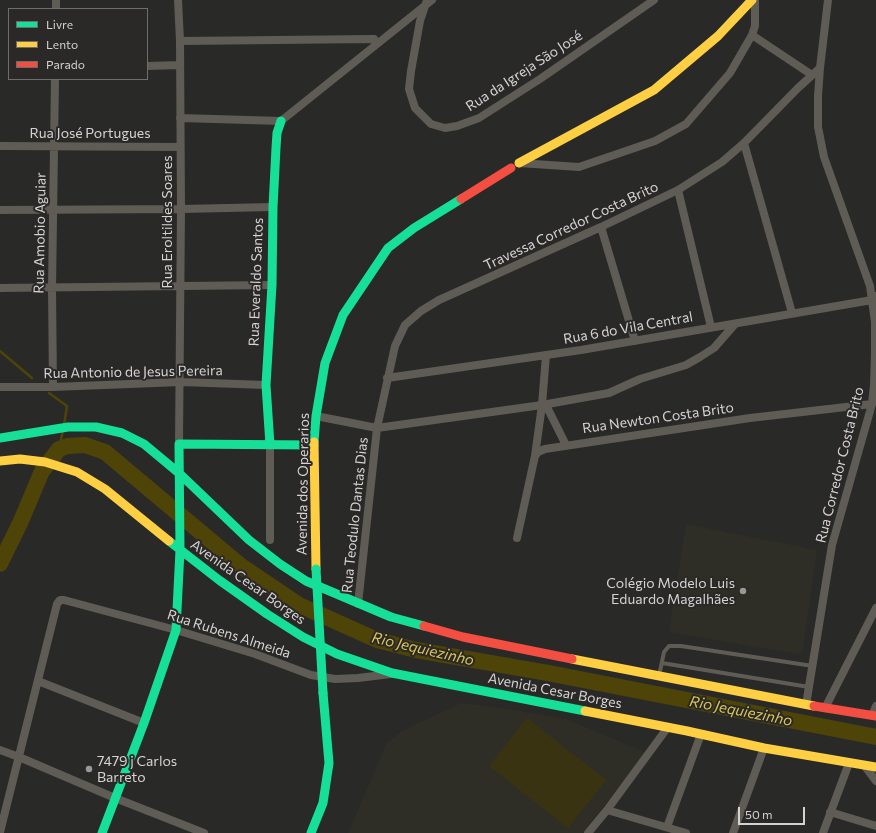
<!DOCTYPE html>
<html>
<head>
<meta charset="utf-8">
<style>
	body { margin:0 }
	#map { position:relative; width:876px; height:833px; overflow:hidden; background:#292928; font-family:Commissioner,sans-serif }
	canvas { display:block }
	.legend { position:absolute; left:8px; top:8px; width:140px; height:72px; box-sizing:border-box; background:#2a2927; border:1px solid #6e6d6b; margin:0; padding:5px 7px; list-style:none; font-size:12px; color:#d4d3d2 }
	.legend li { display:flex; align-items:center; gap:8px; height:20px }
	.legend b { width:20px; border:1px solid #6e6d6b }
	.scale { position:absolute; left:738px; top:807px; width:67px; height:18px; box-sizing:border-box; border:2px solid #d4d3d2; border-top:0; padding-left:5px; font-size:12px; line-height:14px; white-space:nowrap; color:#d4d3d2; -webkit-text-stroke:3px #2a2927; paint-order:stroke }
</style>
</head>
<body>
<div id="map">
<canvas width="876" height="833"></canvas>
<ul class="legend">
<li><b style="height:5px;background:#16e098"></b>Livre</li>
<li><b style="height:5px;background:#ffcf43"></b>Lento</li>
<li><b style="height:5px;background:#f24e42"></b>Parado</li>
</ul>
<div class="scale">50 m</div>
</div>
<script>
const ctx = document.querySelector('canvas').getContext('2d');
ctx.lineJoin = 'round';
function fill(path, color) {
  ctx.fillStyle = color;
  ctx.fill(path, 'evenodd');
}
function shape(rows) {
  const path = new Path2D();
  for (const r of rows) {
    path.moveTo(r[0], r[1]);
    for (let i = 2; i < r.length; i += 2) path.lineTo(r[i], r[i + 1]);
  }
  return path;
}
function stroke(path, color, width, dash) {
  ctx.strokeStyle = color;
  ctx.lineWidth = width;
  ctx.lineCap = dash ? 'butt' : 'round';
  ctx.setLineDash(dash || []);
  ctx.stroke(path);
}
function write(font, color, halo, rows, align = 'center') {
  ctx.font = font + ' Commissioner,sans-serif';
  ctx.lineWidth = 4;
  ctx.setLineDash([]);
  ctx.textBaseline = 'middle';
  ctx.strokeStyle = halo;
  ctx.fillStyle = color;
  for (const [text, x, y, turn = 0] of rows) {
    ctx.save();
    ctx.translate(x, y);
    ctx.rotate((+turn || 0) * Math.PI / 180);
    ctx.textAlign = isNaN(turn) ? turn : align;
    if (halo) ctx.strokeText(text, 0, 0);
    ctx.fillText(text, 0, 0);
    ctx.restore();
  }
}
fill(shape([
	[686,524,817,550,802,655,669,632],
	[461,703,516,710,569,720,647,753,582,833,348,833,387,743,402,731]
]), '#2f2e26');
fill(shape([
	[527,718,606,780,568,828,489,766]
]), '#393312');
stroke(shape([
	[0,351,32,378],
	[49,393,67,406,64,425],
	[59,449,63,430]
]), '#4f4408', 2.5);
stroke(shape([
	[0,564,21,521,42,471,59,449,68,446,85,445,105,452,241,566,299,605,377,640,416,650,548,673,876,737]
]), '#4f4408', 16);
stroke(shape([
	[662,663,809,687],
	[659,676,664,652,669,646,681,646,813,666]
]), '#5e5c54', 4);
stroke(shape([
	[178,0,180,41,181,209,179,444],
	[426,3,420,21,411,71,409,89,415,108,431,124,445,128,457,126,479,118,540,79,654,0],
	[56,9,56,0],
	[752,35,812,75],
	[180,41,374,39],
	[147,66,180,65],
	[180,118,281,121,432,0],
	[744,143,792,313],
	[0,146,180,147],
	[519,163,579,167,655,141,686,124,730,73,752,35,755,26,755,0],
	[678,190,711,327],
	[0,210,181,209,273,207],
	[601,227,635,341],
	[0,288,272,285],
	[387,378,581,350,872,300,875,296],
	[0,387,53,387,181,382,266,385],
	[53,387,52,288,55,79],
	[546,405,566,445],
	[316,416,377,428,542,405,609,393,640,379,686,365,700,357,714,348,735,324],
	[270,445,270,540],
	[535,456,542,405,546,355],
	[517,538,535,456,538,452,545,449,750,418,872,404],
	[358,604,377,428,395,346,405,325,421,311,439,300,601,227,678,190,722,162,744,143,798,88,820,68],
	[38,681,144,723],
	[806,705,832,545,872,404,874,385,875,354,875,322,870,286,824,157,818,127,818,96,820,68,828,0],
	[825,708,876,608],
	[872,715,876,706],
	[0,750,19,757,115,798,204,833],
	[864,765,876,781],
	[607,810,686,833],
	[830,812,876,826],
	[667,827,701,734],
	[0,832,57,604,60,600,64,600,176,630,255,654,311,675,335,679,358,678,391,674],
	[588,833,607,810,668,727],
	[733,833,764,748],
	[823,833,849,763]
]), '#5e5c54', 8);
stroke(shape([
	[0,438,68,427,96,427,122,433,144,444,180,474,249,540,280,564,306,581,391,617,424,626],
	[314,442,316,416,325,363,343,315,388,248,414,228,461,199],
	[270,445,266,385,272,285,273,207,276,148,277,133,281,121],
	[169,541,219,580,267,614,303,637,337,654,392,673,585,711],
	[102,833,144,723,176,630,180,550,179,444,314,445],
	[311,833,323,803,329,763,323,693]
]), '#16e098', 9);
stroke(shape([
	[519,163,654,90,718,36,752,0],
	[314,442,316,569],
	[0,461,20,459,45,462,77,472,105,489,169,541],
	[572,659,814,706],
	[585,711,687,731,764,748,876,767]
]), '#ffcf43', 9);
stroke(shape([
	[461,199,511,168],
	[424,626,463,637,572,659],
	[814,706,876,716]
]), '#f24e42', 9);
stroke(shape([
	[316,569,323,693]
]), '#16e098', 9);
for (const [x, y, r, color] of [
	[743,591,4,"#989896"],
	[89,769,4,"#989896"]
]) {
  const dot = new Path2D();
  dot.arc(x, y, r, 0, 2 * Math.PI);
  ctx.fillStyle = color;
  ctx.fill(dot);
  stroke(dot, '#2a2927', 1.5);
}
write('14px', '#d4d3d2', '#2a2927', [
	["Rua da Igreja São José",524,71,-33],
	["Rua José Portugues",90,133],
	["Rua Eroltildes Soares",167,222,-90],
	["Travessa Corredor Costa Brito",571,226,-25],
	["Rua Amobio Aguiar",40,233,-89],
	["Rua Everaldo Santos",256,282,-88],
	["Rua 6 do Vila Central",628,328,-10],
	["Rua Antonio de Jesus Pereira",133,372,-1],
	["Rua Newton Costa Brito",658,418,-8],
	["Rua Corredor Costa Brito",840,465,-76],
	["Avenida dos Operarios",303,484,-89],
	["Rua Teodulo Dantas Dias",355,515,-84],
	["Avenida Cesar Borges",248,582,35],
	["Rua Rubens Almeida",229,634,18],
	["Avenida Cesar Borges",555,691,11]
]);
write('14px', '#d4d3d2', '#2a2927', [
	["Colégio Modelo Luis",735,583],
	["Eduardo Magalhães",735,599],
	["7479 j Carlos",97,761,"left"],
	["Barreto",97,777,"left"]
], 'right');
write('italic 15px', '#dbc459', '#2a2927', [
	["Rio Jequiezinho",423,649,13],
	["Rio Jequiezinho",741,711,11]
]);
</script>
</body>
</html>
